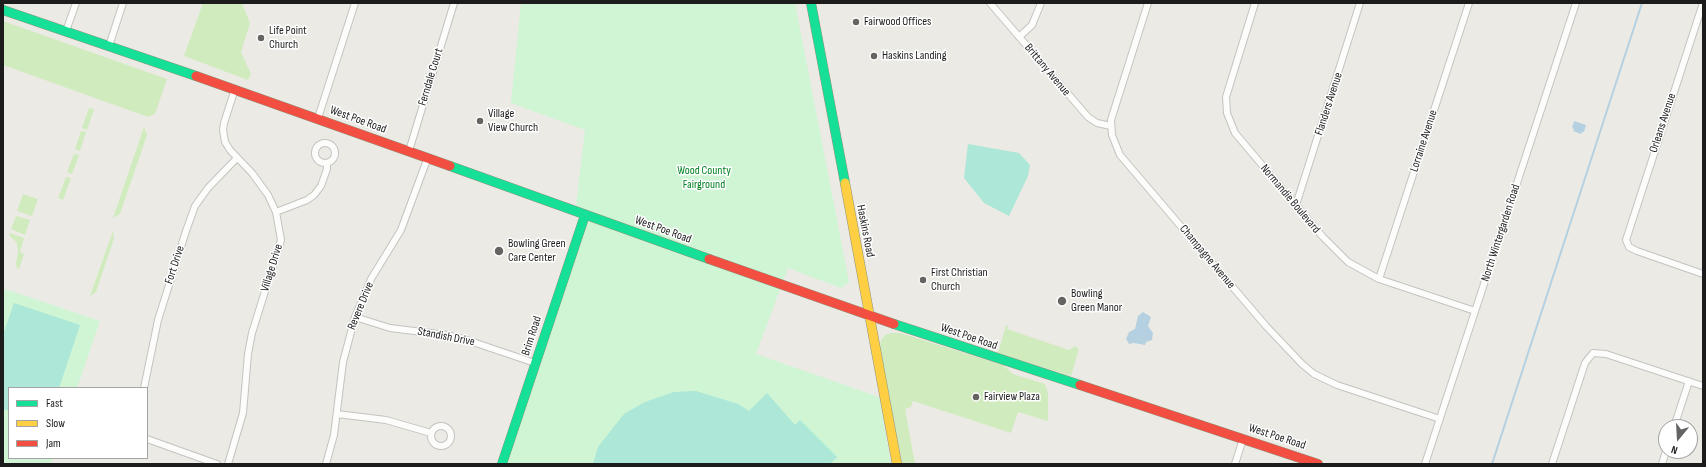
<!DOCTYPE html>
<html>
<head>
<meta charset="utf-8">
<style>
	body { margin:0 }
	#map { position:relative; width:1706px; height:467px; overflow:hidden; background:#eceae4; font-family:"Sofia Sans Condensed",sans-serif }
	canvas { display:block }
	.frame { position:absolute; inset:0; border:4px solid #1c1c1c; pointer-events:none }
	.legend { position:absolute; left:8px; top:387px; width:140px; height:72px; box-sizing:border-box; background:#fff; border:1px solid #a4a4a4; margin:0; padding:5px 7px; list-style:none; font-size:12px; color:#1c1c1c }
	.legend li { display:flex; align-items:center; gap:8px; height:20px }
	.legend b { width:20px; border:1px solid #a4a4a4 }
	.north { position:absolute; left:1658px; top:419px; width:40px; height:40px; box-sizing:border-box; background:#fff; border:1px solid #a4a4a4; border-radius:50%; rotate:198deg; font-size:11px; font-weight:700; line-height:16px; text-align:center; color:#1c1c1c }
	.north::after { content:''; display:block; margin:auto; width:14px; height:18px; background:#656462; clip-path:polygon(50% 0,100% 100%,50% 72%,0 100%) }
</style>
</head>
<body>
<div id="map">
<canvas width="1706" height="467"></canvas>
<div class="frame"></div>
<ul class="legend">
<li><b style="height:5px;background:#16e098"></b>Fast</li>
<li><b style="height:5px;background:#ffcf43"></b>Slow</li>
<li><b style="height:5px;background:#f24e42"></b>Jam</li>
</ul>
<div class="north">N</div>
</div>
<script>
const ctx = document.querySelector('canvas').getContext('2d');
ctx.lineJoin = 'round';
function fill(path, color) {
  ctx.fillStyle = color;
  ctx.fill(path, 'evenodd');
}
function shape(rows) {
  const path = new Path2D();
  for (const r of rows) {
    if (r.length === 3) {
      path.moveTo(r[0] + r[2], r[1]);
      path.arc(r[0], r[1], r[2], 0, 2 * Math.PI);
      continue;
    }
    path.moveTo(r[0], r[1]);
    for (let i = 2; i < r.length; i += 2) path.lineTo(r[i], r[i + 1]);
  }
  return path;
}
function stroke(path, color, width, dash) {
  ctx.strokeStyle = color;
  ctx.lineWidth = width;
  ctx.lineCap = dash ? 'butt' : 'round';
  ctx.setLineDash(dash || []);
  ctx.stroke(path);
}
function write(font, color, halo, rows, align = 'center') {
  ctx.font = font + ' "Sofia Sans Condensed",sans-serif';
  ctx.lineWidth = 3;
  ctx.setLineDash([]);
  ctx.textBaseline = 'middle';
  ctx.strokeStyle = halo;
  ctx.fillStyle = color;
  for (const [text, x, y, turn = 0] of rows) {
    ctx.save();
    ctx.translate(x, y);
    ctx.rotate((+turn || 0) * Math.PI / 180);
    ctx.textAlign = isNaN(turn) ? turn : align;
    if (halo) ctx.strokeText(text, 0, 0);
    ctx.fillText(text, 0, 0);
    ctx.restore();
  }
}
fill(shape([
	[203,3,242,3,250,23,241,52,251,74,248,80,184,56],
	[3,21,167,79,155,114,148,117,3,65],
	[89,108,94,109,87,130,82,128],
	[144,127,147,135,120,214,113,218],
	[81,131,86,132,80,151,75,149],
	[74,154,79,155,72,174,67,172],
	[66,177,71,178,63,200,58,198],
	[23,194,38,199,32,216,17,211],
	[16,216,30,220,25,235,11,229],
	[113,231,114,238,96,292,90,296],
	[10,233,24,238,20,252,24,254,19,269,17,268,16,264,18,252,17,243,9,235],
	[1006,325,1008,326,1007,329,1069,350,1075,346,1079,349,1071,376,998,353],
	[891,333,900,333,1003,365,1013,374,1045,384,1048,393,1048,421,1018,412,1011,433,913,401,911,407,905,409,915,464,902,464,880,347,881,340,885,335]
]), '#d0ecbf');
fill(shape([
	[521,3,795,3,849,282,841,288,788,268,756,354,879,397,891,464,502,464,585,215,576,205,585,130,511,103],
	[5,289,100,321,77,388,9,388,9,458,53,458,51,464,3,464,3,296]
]), '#cff5d5');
fill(shape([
	[968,144,1019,153,1030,165,1028,176,1009,216,984,203,964,178],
	[14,303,80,325,59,388,9,388,9,411,3,409,3,335],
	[696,391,738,404,749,411,767,393,795,425,800,420,837,457,830,464,593,464,598,447,624,414,645,402,674,392]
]), '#ace7d7');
fill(shape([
	[1574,121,1586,125,1584,132,1582,132,1581,134,1573,131,1574,129,1572,128],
	[1143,312,1151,317,1148,326,1153,333,1152,340,1146,342,1145,345,1134,343,1129,344,1126,339,1129,332,1135,329,1138,316]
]), '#b5d1e1');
stroke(shape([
	[1492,464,1642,3]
]), '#b5d1e1', 2);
const street = shape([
	[990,3,1088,117,1097,123,1111,126],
	[1148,3,1111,120,1112,135,1120,155,1266,326,1302,364,1314,374,1337,385,1440,419],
	[1255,3,1226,97,1227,113,1235,133,1323,237,1348,262,1379,279,1475,311],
	[1703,3,1626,240,1629,247,1637,251,1703,274],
	[66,31,76,3],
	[1019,37,1032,25,1041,3],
	[109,46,123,3],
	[318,118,355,3],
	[325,153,10],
	[409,151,454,3],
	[1296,205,1360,3],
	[276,212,307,200,314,195,321,186,327,169,327,163],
	[1379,279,1469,3],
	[355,317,390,328,447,335,467,340,535,363],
	[144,388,158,320,186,231,195,206,208,188,237,158],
	[337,414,386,420,431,433],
	[441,436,10],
	[1674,427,1689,381],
	[147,439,217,464],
	[228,464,243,413,248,354,252,333,281,240,276,212,268,195,252,173,230,150,225,142,223,130,224,123,235,89],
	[326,464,334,435,343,362,355,317,371,279,401,230,428,157],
	[1235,464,1243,439],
	[1425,464,1576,3],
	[1552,464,1585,363,1593,353,1606,354,1703,386],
	[1662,464,1666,451]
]);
const fast = shape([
	[811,3,845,183],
	[3,10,196,76],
	[450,166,709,259],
	[894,324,1080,385],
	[502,464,585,215]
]);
const slow = shape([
	[845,183,897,464]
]);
const jam = shape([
	[196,76,450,166],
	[709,259,894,324],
	[1080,385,1318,464]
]);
stroke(street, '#c4c3c0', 8);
stroke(fast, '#90957c', 10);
stroke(slow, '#90957c', 10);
stroke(jam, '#90957c', 10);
stroke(street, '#fcfcfb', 6);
stroke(fast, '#16e098', 9);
stroke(slow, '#ffcf43', 9);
stroke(jam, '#f24e42', 9);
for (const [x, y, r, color] of [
	[856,22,4,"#656462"],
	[261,38,4,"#656462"],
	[874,56,4,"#656462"],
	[480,121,4,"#656462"],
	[499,251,5,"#656462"],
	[923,280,4,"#656462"],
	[1062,301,5,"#656462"],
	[976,397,4,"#656462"]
]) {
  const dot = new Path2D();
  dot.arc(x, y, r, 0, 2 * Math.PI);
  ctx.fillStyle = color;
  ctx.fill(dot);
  stroke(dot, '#fff', 1.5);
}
write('12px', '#1c1c1c', '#fff', [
	["Fairwood Offices",864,22],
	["Life Point",269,31],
	["Church",269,45],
	["Haskins Landing",882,56],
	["Village",488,114],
	["View Church",488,128],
	["Bowling Green",508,244],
	["Care Center",508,258],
	["First Christian",931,273],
	["Church",931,287],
	["Bowling",1071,294],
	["Green Manor",1071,308],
	["Fairview Plaza",984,397]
], 'left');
write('12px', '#1c1c1c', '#fff', [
	["Brittany Avenue",1047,70,50],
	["Ferndale Court",431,77,-73],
	["Flanders Avenue",1329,104,-72],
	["West Poe Road",358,120,20],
	["Orleans Avenue",1663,123,-72],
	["Lorraine Avenue",1424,141,-72],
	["Normandie Boulevard",1290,199,50],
	["West Poe Road",663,230,20],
	["Haskins Road",865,231,79],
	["North Wintergarden Road",1501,233,-72],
	["Champagne Avenue",1207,257,50],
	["Fort Drive",175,265,-72],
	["Village Drive",272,268,-73],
	["Revere Drive",361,306,-68],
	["Brim Road",532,336,-72],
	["Standish Drive",446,337,11],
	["West Poe Road",969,337,19],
	["West Poe Road",1277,437,18]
]);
write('12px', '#028222', '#fff', [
	["Wood County",704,171],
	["Fairground",704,185]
]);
</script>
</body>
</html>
